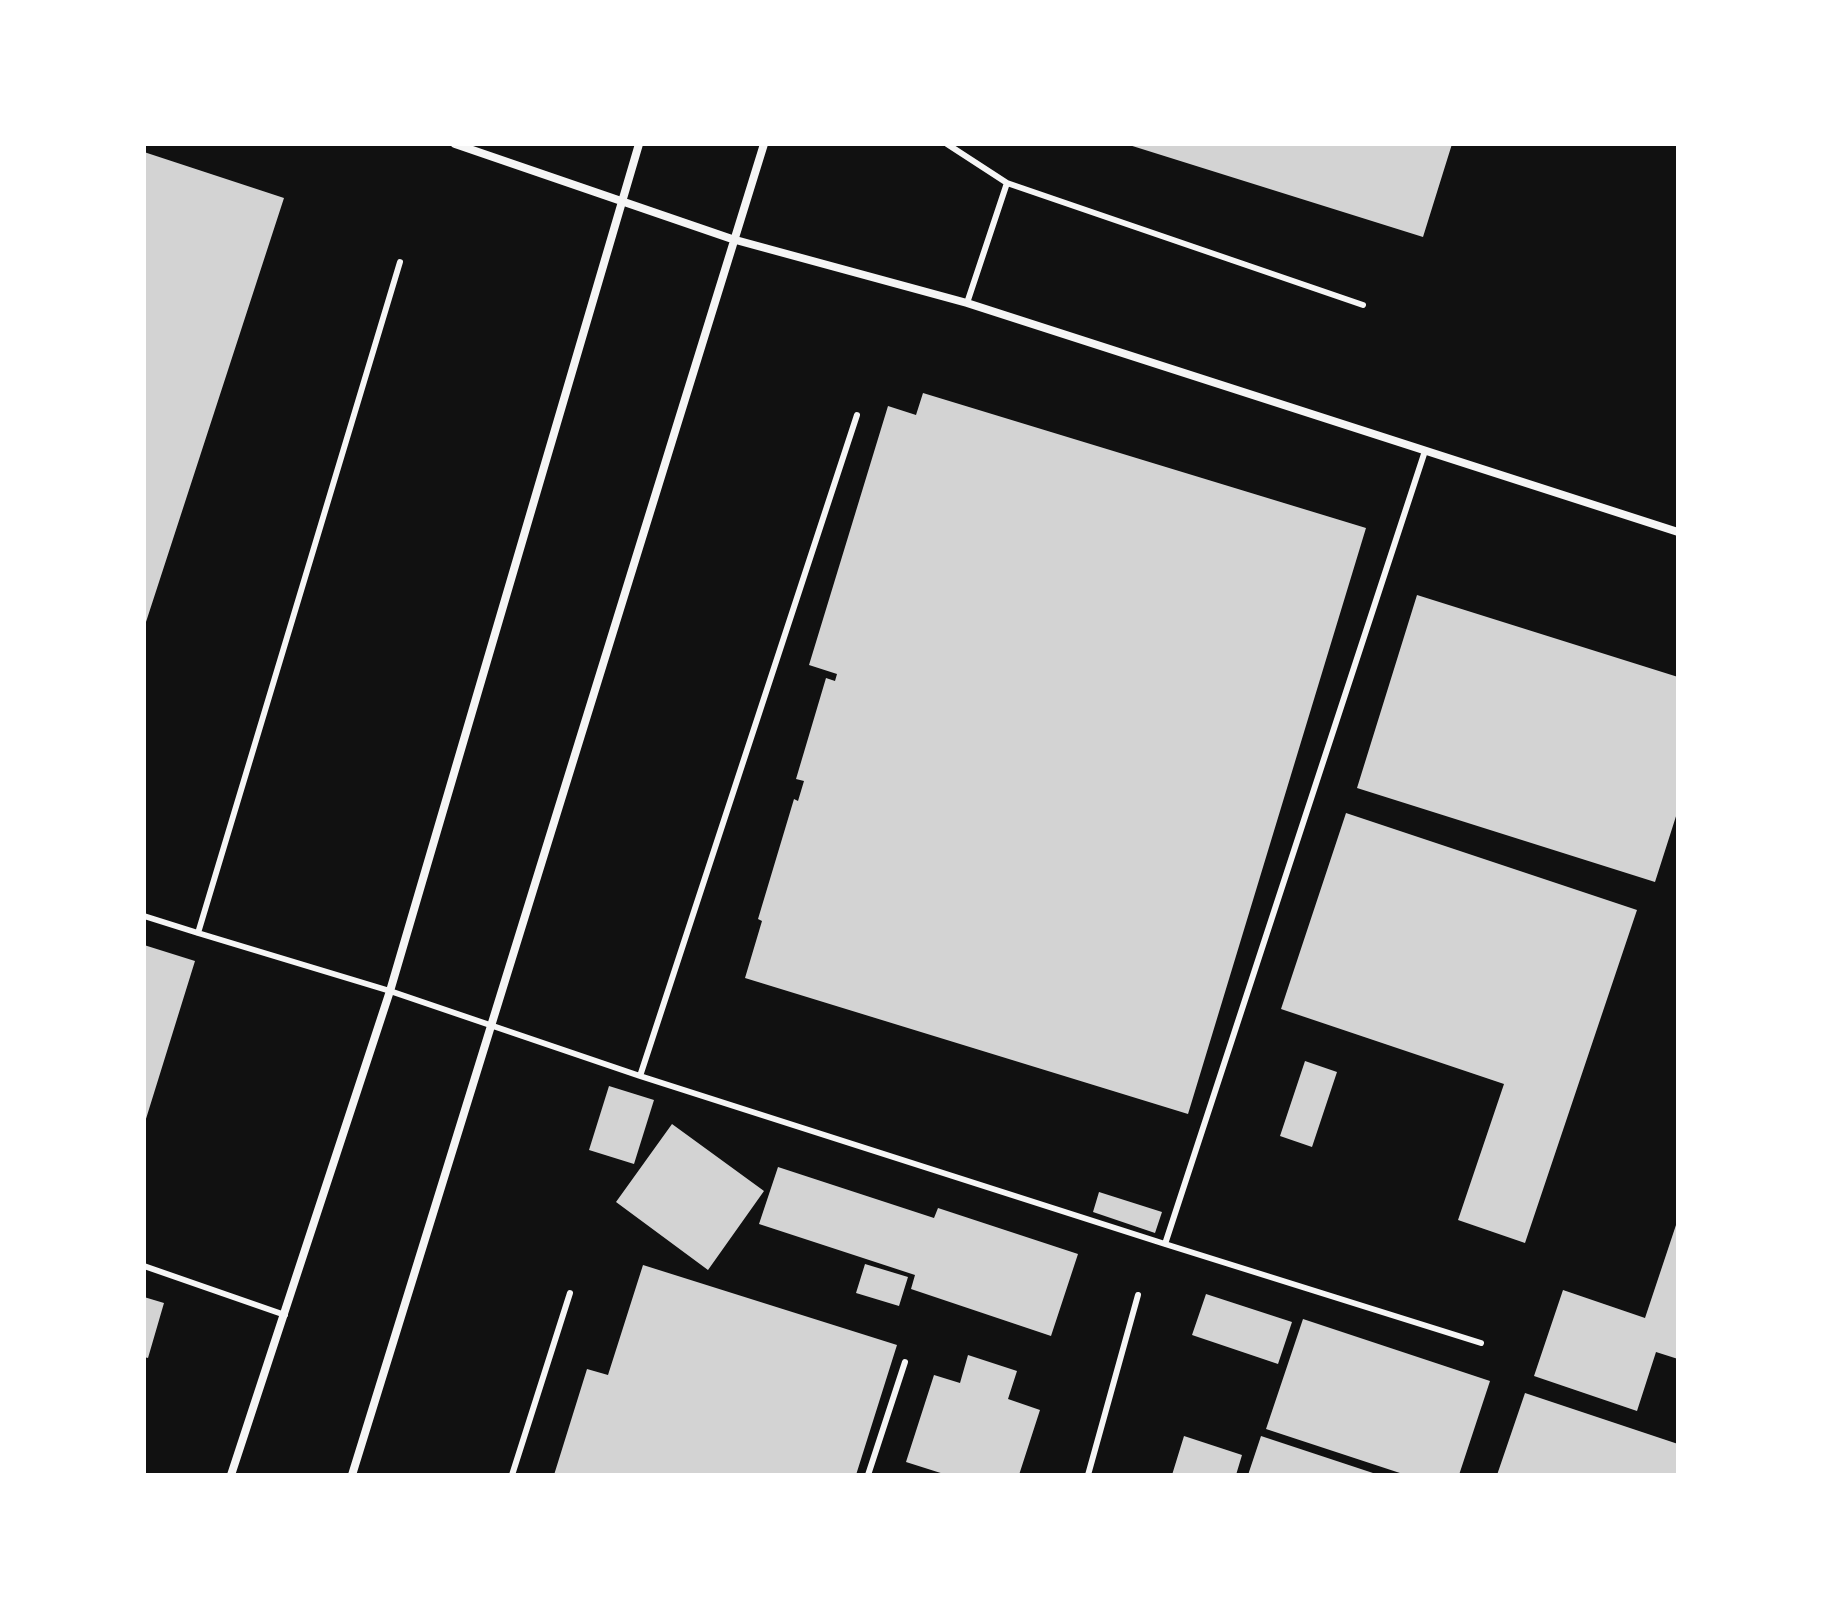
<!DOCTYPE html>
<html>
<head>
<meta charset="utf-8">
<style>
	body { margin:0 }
	#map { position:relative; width:1822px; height:1619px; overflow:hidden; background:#111; font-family:Helvetica,sans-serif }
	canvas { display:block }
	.frame { position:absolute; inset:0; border:146px solid #fff; pointer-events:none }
</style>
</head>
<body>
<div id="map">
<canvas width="1822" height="1619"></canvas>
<div class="frame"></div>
</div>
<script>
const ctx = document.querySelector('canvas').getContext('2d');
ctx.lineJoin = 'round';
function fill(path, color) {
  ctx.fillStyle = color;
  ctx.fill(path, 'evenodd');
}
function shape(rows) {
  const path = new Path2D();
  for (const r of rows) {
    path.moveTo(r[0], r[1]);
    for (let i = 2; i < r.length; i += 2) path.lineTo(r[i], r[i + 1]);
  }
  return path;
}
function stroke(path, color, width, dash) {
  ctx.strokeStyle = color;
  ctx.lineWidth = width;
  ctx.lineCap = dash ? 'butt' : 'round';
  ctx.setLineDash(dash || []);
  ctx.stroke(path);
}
fill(shape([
	[1126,144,1452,144,1423,237],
	[144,152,284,198,145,625,144,625],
	[923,393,1366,528,1188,1114,745,978,762,921,758,919,794,799,798,801,804,781,796,779,826,678,835,681,837,674,809,665,888,406,916,415],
	[1417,595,1678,677,1678,810,1655,882,1357,788],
	[1346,813,1637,910,1525,1243,1458,1220,1504,1084,1281,1009],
	[144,945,195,961,145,1122,144,1122],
	[1305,1061,1337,1072,1312,1147,1280,1136],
	[609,1086,654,1100,634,1164,589,1150],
	[672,1124,764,1191,708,1270,616,1202],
	[778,1167,934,1218,938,1208,1078,1254,1051,1336,911,1289,915,1275,759,1224],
	[1099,1192,1162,1212,1155,1233,1093,1212],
	[1678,1219,1678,1359,1656,1352,1637,1411,1534,1376,1563,1290,1645,1318],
	[865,1264,908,1277,899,1306,856,1293],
	[643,1265,897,1345,856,1475,554,1475,587,1369,608,1375],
	[1206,1294,1292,1322,1278,1364,1192,1335],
	[144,1297,164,1303,148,1358,144,1357],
	[1303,1319,1490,1381,1459,1475,1406,1475,1266,1429],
	[968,1355,1017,1371,1008,1399,1040,1410,1019,1475,947,1475,906,1462,934,1375,960,1383],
	[1525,1393,1678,1444,1678,1475,1497,1475],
	[1184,1436,1242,1455,1236,1475,1172,1475],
	[1261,1436,1376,1474,1376,1475,1248,1475]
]), '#d3d3d3');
stroke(shape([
	[947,144,1007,183,1363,305],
	[400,262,198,933,390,991,640,1076,1165,1244,1425,451],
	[967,303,1007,183],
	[144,916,198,933],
	[640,1076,857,415],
	[1165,1244,1481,1343],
	[144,1266,285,1315],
	[512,1475,570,1293],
	[868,1475,905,1362],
	[1088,1475,1138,1295]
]), '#f5f5f5', 6);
stroke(shape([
	[455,144,732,239,967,303,1678,532],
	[231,1475,390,991,639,144],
	[352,1475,764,144]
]), '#f5f5f5', 8);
</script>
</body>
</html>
